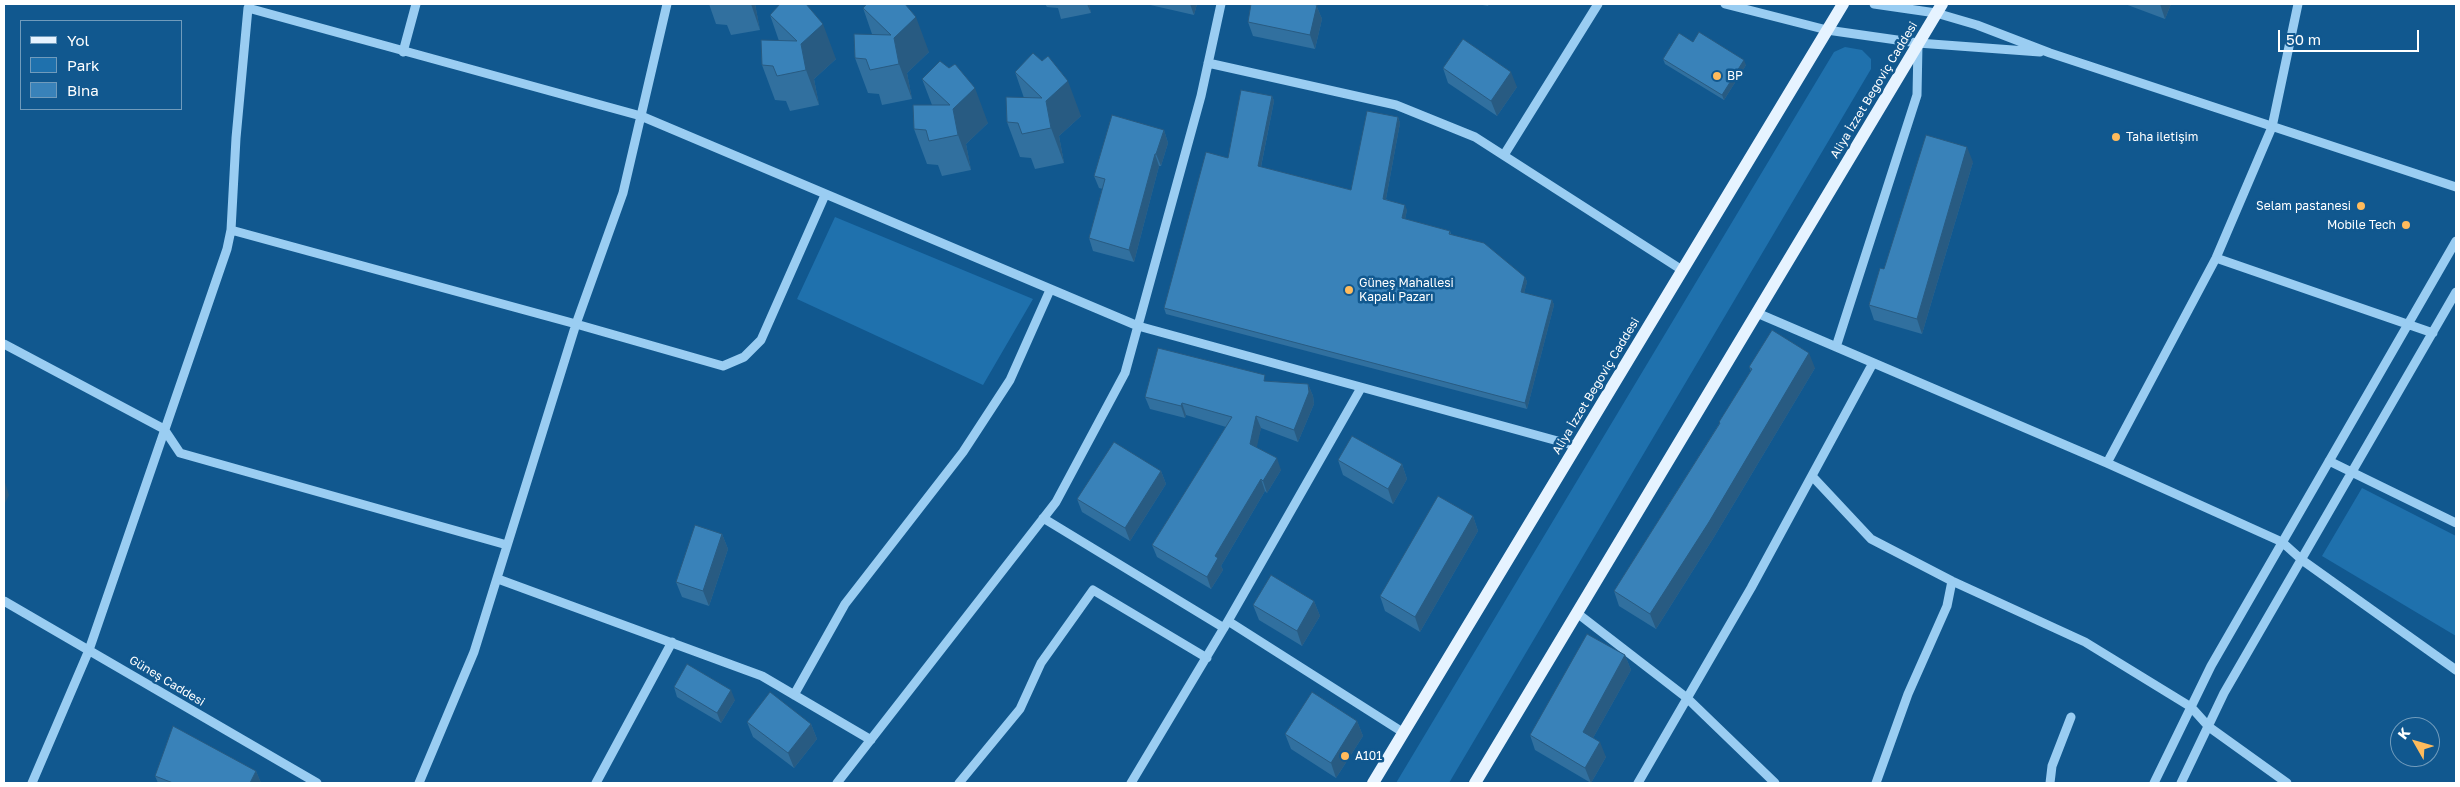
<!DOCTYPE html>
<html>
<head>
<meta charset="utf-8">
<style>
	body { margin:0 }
	#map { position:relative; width:2460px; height:787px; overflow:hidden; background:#11588f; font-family:"Golos Text",sans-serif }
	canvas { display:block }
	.frame { position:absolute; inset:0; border:5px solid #fff; pointer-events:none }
	.legend { position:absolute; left:20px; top:20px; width:162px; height:90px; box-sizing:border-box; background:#11588f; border:1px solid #709bbc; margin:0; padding:6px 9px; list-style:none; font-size:15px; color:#fff }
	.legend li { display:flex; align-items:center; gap:10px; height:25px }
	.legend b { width:25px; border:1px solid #709bbc }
	.north { position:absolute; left:2390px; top:717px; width:50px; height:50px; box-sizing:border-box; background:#11588f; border:1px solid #709bbc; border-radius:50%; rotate:308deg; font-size:14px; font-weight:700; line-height:20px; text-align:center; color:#fff }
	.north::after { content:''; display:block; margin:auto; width:18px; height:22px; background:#ffbb5c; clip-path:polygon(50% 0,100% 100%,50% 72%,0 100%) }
	.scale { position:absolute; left:2278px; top:30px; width:141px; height:22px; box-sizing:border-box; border:2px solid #fff; border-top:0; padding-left:6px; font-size:15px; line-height:18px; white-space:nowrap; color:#fff; -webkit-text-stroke:4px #11588f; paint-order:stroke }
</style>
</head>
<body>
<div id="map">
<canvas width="2460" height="787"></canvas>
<div class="frame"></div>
<ul class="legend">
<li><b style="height:6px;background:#e6f3ff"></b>Yol</li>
<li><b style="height:14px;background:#1f71ad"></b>Park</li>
<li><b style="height:14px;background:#3982b9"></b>Bina</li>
</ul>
<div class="north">K</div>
<div class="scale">50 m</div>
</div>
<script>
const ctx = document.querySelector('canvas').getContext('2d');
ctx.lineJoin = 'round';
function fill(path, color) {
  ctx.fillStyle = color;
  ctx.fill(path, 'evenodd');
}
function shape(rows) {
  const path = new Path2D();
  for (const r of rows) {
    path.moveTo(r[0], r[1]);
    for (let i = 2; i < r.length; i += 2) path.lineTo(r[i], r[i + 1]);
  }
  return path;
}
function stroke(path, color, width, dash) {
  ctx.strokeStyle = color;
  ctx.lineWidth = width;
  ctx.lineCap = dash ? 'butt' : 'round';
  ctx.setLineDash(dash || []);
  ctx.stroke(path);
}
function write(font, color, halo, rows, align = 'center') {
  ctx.font = font + ' "Golos Text",sans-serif';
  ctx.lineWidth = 5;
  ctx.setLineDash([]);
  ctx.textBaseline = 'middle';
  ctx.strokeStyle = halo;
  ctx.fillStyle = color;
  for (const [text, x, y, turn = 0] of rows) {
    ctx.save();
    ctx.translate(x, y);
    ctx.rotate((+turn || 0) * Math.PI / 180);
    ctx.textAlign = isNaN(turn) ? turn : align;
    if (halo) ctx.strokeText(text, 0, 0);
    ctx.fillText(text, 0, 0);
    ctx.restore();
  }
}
fill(shape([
	[1845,47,1862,50,1871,59,1871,69,1449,783,1396,783,1834,52],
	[835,217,1033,299,983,385,797,299],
	[2362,488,2456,536,2456,636,2322,556]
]), '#1f71ad');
stroke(shape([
	[1725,4,1827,30,1918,43,2040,52],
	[1874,4,1936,13,1977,25,2050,53,2456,187],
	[403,52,416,4],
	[1208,63,1396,105,1475,137,1682,270],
	[1504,155,1598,4],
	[231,230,576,324,723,366,744,357,761,340,825,195],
	[2216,258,2433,333],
	[1757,313,2107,463,2282,542,2302,560,2456,670],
	[4,344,164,429,180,453,507,545],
	[1836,347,1917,95,1918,45],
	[2329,461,2456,523],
	[2107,463,2216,258,2272,127,2298,4],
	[1812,476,1871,539,1952,581,2085,642,2191,707,2209,727,2287,783],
	[1043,518,1224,628],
	[498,579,762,676,871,740],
	[4,601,317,783],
	[1577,613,1687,698,1775,783],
	[1228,621,1404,733],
	[794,695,845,604,963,452,1010,380,1050,290],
	[32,783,89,650,227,249,231,230,236,138,248,8,641,116,1138,326,1576,446],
	[419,783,474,652,576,324,623,193,667,4],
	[596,783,672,642],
	[837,783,1056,502,1125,373,1201,96,1221,4],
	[959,783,1020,709,1041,663,1093,590,1207,658],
	[1131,783,1228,621,1361,388],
	[1638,783,1751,588,1873,363],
	[1876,783,1908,694,1947,606,1952,581],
	[2050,783,2052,766,2071,717],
	[2154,783,2211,666,2456,241],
	[2181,783,2224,693,2456,292]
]), '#9acdf2', 9);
stroke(shape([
	[1373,783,1843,4],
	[1475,783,1942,4]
]), '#e6f3ff', 12);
fill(shape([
	[709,4,755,4,760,30,731,35,727,25,716,24],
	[1045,4,1089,4,1091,13,1061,19,1058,8,1047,7],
	[1146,4,1197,4,1194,15],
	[1477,4,1489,4,1488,6],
	[2125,4,2171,4,2165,19],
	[1317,7,1322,19,1315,49,1253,36,1248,22],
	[863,8,929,52,907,73,912,99,882,105,879,94,868,93,855,58,872,34],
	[770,15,836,59,814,79,819,105,790,111,786,101,775,100,762,65,779,41],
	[1693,42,1746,65,1724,100,1665,64,1663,59],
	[1443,68,1517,87,1497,116,1448,83],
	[1015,72,1081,116,1059,136,1064,163,1035,169,1031,158,1020,157,1007,122,1024,98],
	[922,79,988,123,966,144,971,170,942,176,938,165,927,164,914,129,932,105],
	[1272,96,1274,101,1261,167,1351,190,1398,117,1400,123,1386,199,1407,210,1405,219,1450,231,1451,234,1525,277,1527,282,1524,293,1552,300,1554,305,1527,409,1166,314,1164,308,1228,158],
	[1164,130,1168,143,1161,166,1159,166,1134,262,1093,251,1089,238,1103,189,1099,188,1094,176],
	[1973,162,1922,334,1874,320,1869,305,1884,269],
	[1749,367,1815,368,1714,537,1656,629,1619,606,1614,591,1719,424,1719,422,1751,371],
	[1267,381,1308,384,1313,396,1314,404,1298,442,1261,428,1256,447,1281,470,1267,493,1265,491,1221,566,1223,570,1211,589,1157,557,1152,545,1226,427,1186,415,1185,418,1150,409,1145,397],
	[1338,460,1402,464,1407,479,1393,504,1343,475],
	[1161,471,1166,484,1130,541,1082,512,1077,499],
	[1473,516,1478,531,1420,632,1385,611,1380,596],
	[722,534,728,549,709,606,682,597,676,582],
	[1314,601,1320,616,1302,646,1259,620,1253,605],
	[1625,655,1631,670,1593,738,1606,757,1591,783,1535,750,1530,735],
	[674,687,735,700,721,723,677,697],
	[1357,721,1363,736,1336,778,1291,749,1285,734],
	[747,722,811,724,817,739,794,768,753,737],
	[256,771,261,783,158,783,155,776]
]), '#31709f');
fill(shape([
	[751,4,755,4,760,30],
	[1087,4,1089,4,1091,13],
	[1190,4,1197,4,1194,15],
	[1310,4,1318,4,1317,7,1322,19,1315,49,1310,35],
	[2160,4,2171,4,2165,19],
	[916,17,929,52,907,73,912,99,899,64,894,38],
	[823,24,836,59,814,79,819,105,806,70,801,44],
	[1744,60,1746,65,1724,100,1722,95],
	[1511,72,1517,87,1497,116,1491,101],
	[1068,81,1081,116,1059,136,1064,163,1051,128,1046,101],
	[975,88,988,123,966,144,971,170,958,135,953,109],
	[1272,96,1274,101,1260,171,1258,166],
	[1398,117,1400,123,1385,204,1383,199],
	[1164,130,1168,143,1161,166,1156,154],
	[1967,147,1973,162,1922,334,1917,319],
	[1155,154,1159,166,1134,262,1129,250],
	[1405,205,1407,210,1404,224,1402,218],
	[1525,277,1527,282,1523,297,1521,292],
	[1552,300,1554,305,1527,409,1525,403],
	[1809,353,1815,368,1714,537,1656,629,1650,614],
	[1308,384,1313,396,1314,404,1298,442,1294,430],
	[1182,403,1186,415,1185,418,1181,406],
	[1256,416,1261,428,1255,456,1250,444],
	[1277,458,1281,470,1267,493,1263,481],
	[1402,464,1407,479,1393,504,1388,489],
	[1161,471,1166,484,1130,541,1125,528],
	[4,479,9,495,4,505],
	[1261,479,1265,491,1221,566,1223,570,1211,589,1207,577,1215,556],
	[1473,516,1478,531,1420,632,1415,617],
	[722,534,728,549,709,606,703,591],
	[1314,601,1320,616,1302,646,1297,631],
	[1625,655,1631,670,1588,747,1583,732],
	[731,690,735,700,721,723,717,713],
	[1357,721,1363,736,1336,778,1331,763],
	[811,724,817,739,794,768,788,753],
	[1600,742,1606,757,1591,783,1585,768],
	[256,771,261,783,250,783]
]), '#285b82');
const building = shape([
	[780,4,806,4,823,24,801,44,806,70,777,76,773,66,762,65,761,40,797,41,770,15,780,4],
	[867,4,905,4,916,17,894,38,899,64,870,70,866,59,855,58,854,34,891,35,863,8,867,4],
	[1251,4,1312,4,1317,5,1310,35,1248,22,1251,4],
	[1699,32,1744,60,1722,95,1663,59,1679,33,1693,42,1699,32],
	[1463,39,1511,72,1491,101,1443,68,1463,39],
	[1033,53,1042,61,1048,56,1068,81,1046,101,1051,128,1022,134,1018,123,1007,122,1006,97,1042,98,1015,72,1033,53],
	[940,61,949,68,955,64,975,88,953,109,958,135,929,141,926,130,914,129,913,105,950,105,922,79,940,61],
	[1241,90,1272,96,1258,166,1351,190,1367,111,1398,117,1383,199,1405,205,1402,218,1450,231,1449,234,1484,243,1525,277,1521,292,1552,300,1525,403,1164,308,1206,152,1228,158,1241,90],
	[1112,115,1164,130,1156,154,1155,154,1129,250,1089,238,1105,179,1094,176,1112,115],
	[1926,135,1967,147,1917,319,1869,305,1880,268,1884,269,1926,135],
	[1772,330,1809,353,1709,522,1650,614,1614,591,1720,423,1719,422,1752,369,1749,367,1772,330],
	[1158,348,1265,375,1264,381,1308,384,1309,392,1294,430,1256,416,1250,444,1277,458,1263,481,1261,479,1215,556,1218,558,1207,577,1152,545,1232,417,1182,403,1181,406,1145,397,1158,348],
	[1352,436,1402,464,1388,489,1338,460,1352,436],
	[1114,442,1161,471,1125,528,1077,499,1114,442],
	[1438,496,1473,516,1415,617,1380,596,1438,496],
	[695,525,722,534,703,591,676,582,695,525],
	[1271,575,1314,601,1297,631,1253,605,1271,575],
	[1587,634,1625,655,1583,732,1600,742,1585,768,1530,735,1587,634],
	[687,664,731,690,717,713,674,687,687,664],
	[770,692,811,724,788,753,747,722,770,692],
	[1312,692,1357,721,1331,763,1285,734,1312,692],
	[173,726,256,771,250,783,173,783,155,776,173,726]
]);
fill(building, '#3982b9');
stroke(building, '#285b82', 1);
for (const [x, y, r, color] of [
	[1717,76,5,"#ffbb5c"],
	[2116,137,5,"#ffbb5c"],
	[2361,206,5,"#ffbb5c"],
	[2406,225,5,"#ffbb5c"],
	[1349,290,5,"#ffbb5c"],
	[1345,756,5,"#ffbb5c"]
]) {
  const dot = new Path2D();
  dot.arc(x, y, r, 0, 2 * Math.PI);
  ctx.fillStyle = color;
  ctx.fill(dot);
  stroke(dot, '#11588f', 2);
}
write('12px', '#fff', '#11588f', [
	["BP",1727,76],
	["Taha iletişim",2126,137],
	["Selam pastanesi",2351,206,"right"],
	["Mobile Tech",2396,225,"right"],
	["Güneş Mahallesi",1359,283],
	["Kapalı Pazarı",1359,297],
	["A101",1355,756]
], 'left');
write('12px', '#fff', '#11588f', [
	["Aliya İzzet Begoviç Caddesi",1874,90,-59],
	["Aliya İzzet Begoviç Caddesi",1596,386,-59],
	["Güneş Caddesi",167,681,31]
]);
</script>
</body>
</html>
